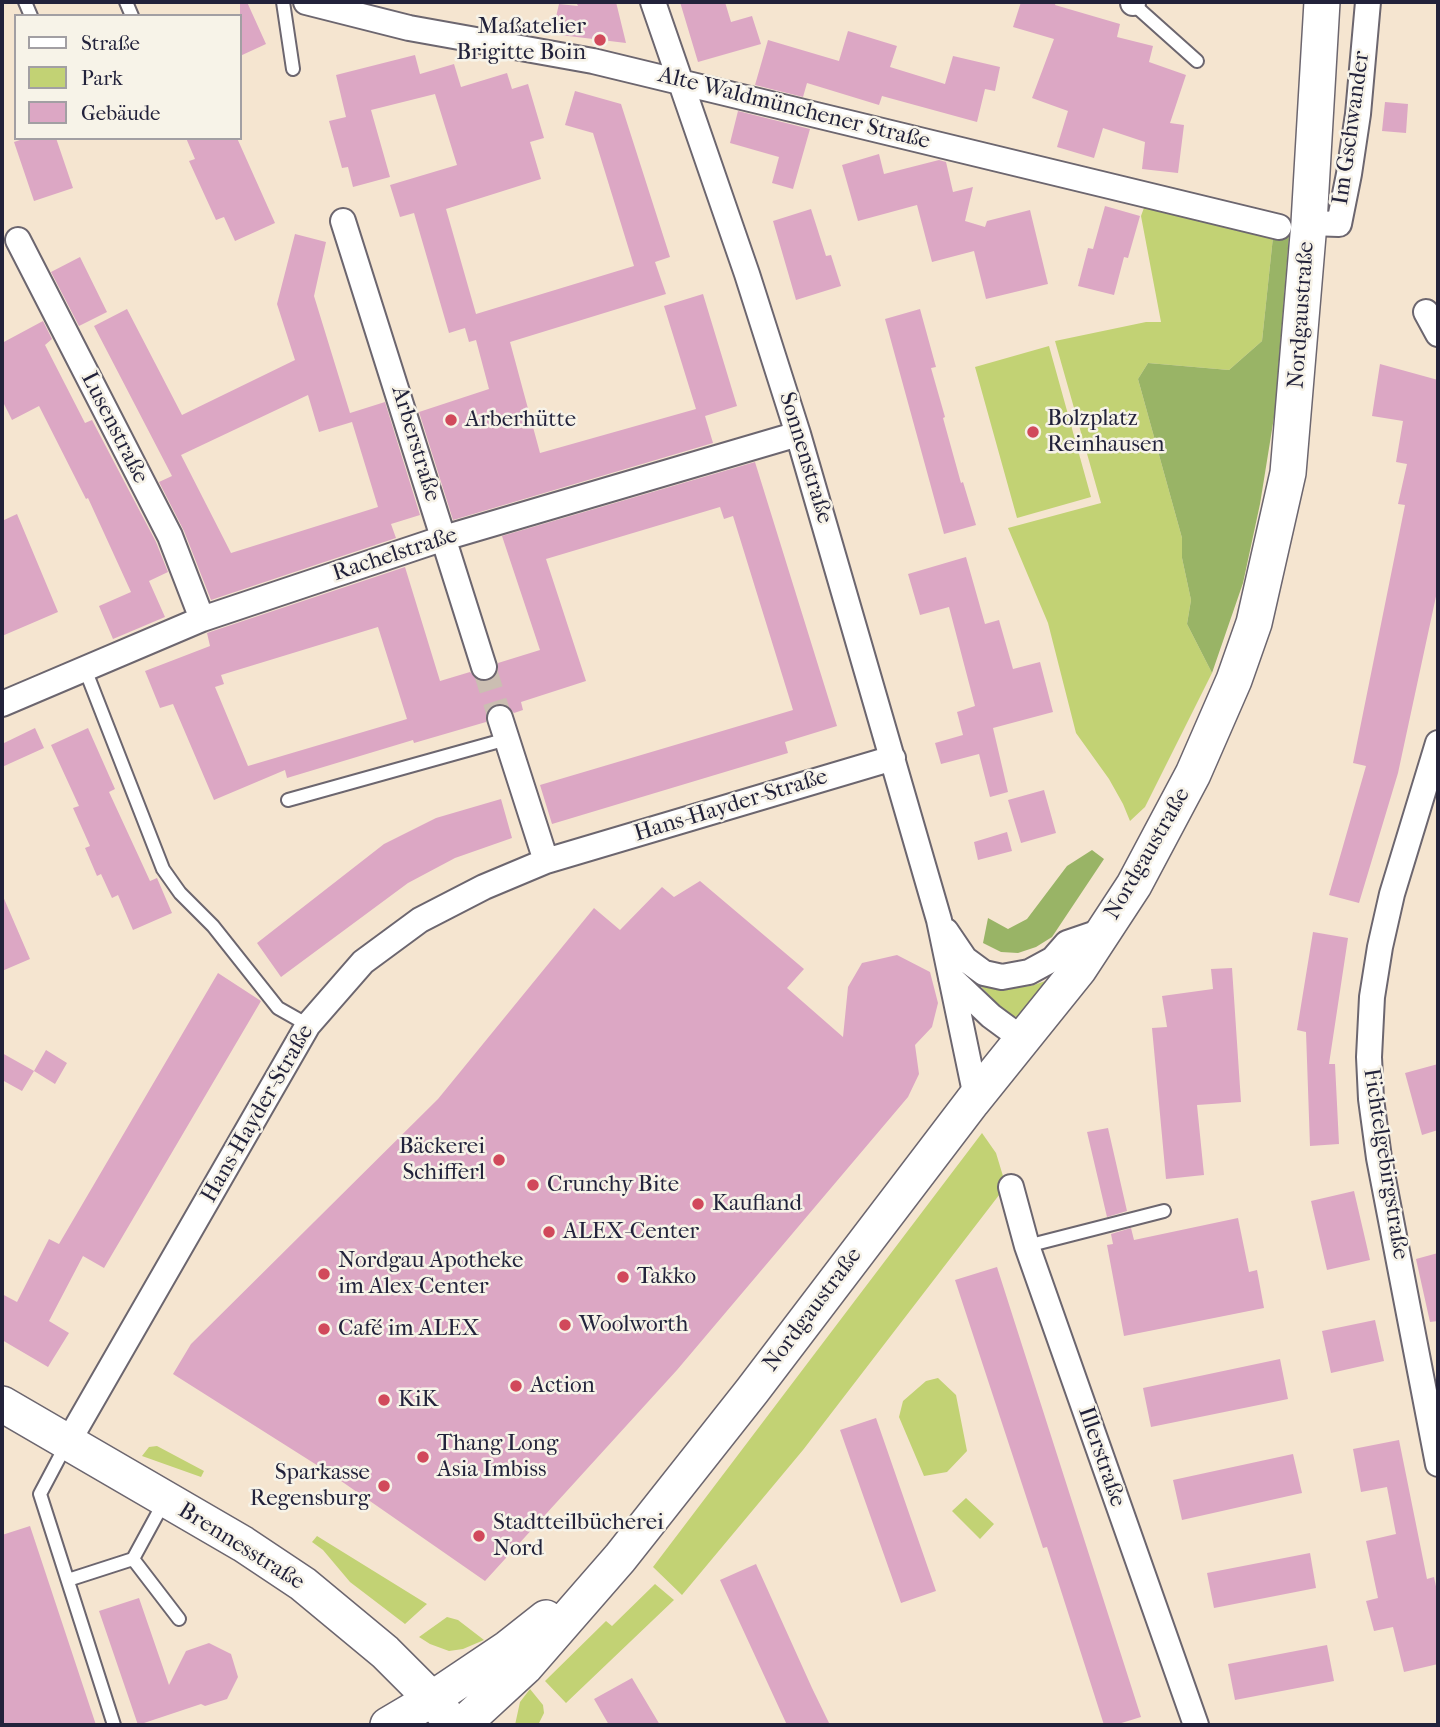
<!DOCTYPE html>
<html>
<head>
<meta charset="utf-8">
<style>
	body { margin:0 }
	#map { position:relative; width:1440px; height:1727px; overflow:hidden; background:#f5e5d0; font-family:"IM FELL French Canon",serif }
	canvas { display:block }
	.frame { position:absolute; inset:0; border:4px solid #22223b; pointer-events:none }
	.legend { position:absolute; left:14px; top:14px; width:228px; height:126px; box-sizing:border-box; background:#f7f3e8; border:2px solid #a29fa3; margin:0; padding:9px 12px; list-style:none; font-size:21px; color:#22223b }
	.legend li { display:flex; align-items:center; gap:14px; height:35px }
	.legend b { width:35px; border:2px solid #a29fa3 }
</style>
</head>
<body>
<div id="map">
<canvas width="1440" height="1727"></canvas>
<div class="frame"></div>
<ul class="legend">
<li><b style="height:9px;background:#fff"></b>Straße</li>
<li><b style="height:19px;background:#c2d274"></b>Park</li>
<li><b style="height:19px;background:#dca7c4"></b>Gebäude</li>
</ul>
</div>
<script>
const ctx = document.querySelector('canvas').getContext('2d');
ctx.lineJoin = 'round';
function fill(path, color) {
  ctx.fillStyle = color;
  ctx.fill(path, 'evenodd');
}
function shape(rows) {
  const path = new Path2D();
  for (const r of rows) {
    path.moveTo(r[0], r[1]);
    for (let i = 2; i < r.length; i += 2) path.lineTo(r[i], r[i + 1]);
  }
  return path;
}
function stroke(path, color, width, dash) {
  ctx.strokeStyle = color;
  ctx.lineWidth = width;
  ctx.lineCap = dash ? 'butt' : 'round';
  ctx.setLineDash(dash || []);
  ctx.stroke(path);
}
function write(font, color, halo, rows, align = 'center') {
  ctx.font = font + ' "IM FELL French Canon",serif';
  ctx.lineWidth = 5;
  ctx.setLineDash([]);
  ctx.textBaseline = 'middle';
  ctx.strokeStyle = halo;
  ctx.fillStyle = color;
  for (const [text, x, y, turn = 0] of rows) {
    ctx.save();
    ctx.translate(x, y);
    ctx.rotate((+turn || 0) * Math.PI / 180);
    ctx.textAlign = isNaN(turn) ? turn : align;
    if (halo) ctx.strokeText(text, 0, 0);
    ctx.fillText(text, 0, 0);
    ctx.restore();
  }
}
fill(shape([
	[1145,205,1273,237,1262,341,1229,370,1148,363,1138,379,1182,538,1182,558,1191,600,1187,624,1212,673,1145,807,1130,821,1123,804,1109,779,1076,733,1048,623,1008,528,1101,503,1055,341,1146,322,1161,322,1141,216],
	[1049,346,1091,497,1017,518,975,367],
	[970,975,1007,987,1031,986,1048,980,1023,1019,1007,1014],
	[982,1133,996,1153,1006,1186,803,1450,682,1595,653,1567],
	[938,1378,956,1395,967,1451,947,1472,924,1476,899,1417,903,1401,926,1381],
	[157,1446,204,1471,201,1477,142,1456,149,1447],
	[966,1498,994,1524,980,1539,952,1511],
	[317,1536,427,1604,405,1624,350,1582,323,1550,312,1542],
	[655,1584,674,1600,566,1703,545,1681,606,1621,612,1626],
	[447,1617,458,1620,484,1640,463,1649,449,1651,430,1644,419,1637],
	[530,1689,543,1705,544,1713,538,1725,515,1725,520,1702]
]), '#c2d274');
fill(shape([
	[1289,236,1275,411,1260,504,1243,583,1212,673,1187,624,1191,600,1182,558,1182,538,1138,379,1148,363,1229,370,1262,341,1273,237],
	[1092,850,1104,859,1052,937,1036,947,1018,953,1001,952,983,943,988,918,1008,929,1027,919,1067,866]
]), '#99b466');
fill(shape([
	[240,2,247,2,266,44,240,56],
	[576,2,616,2,626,43,552,34,559,4,578,6],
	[680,2,725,2,731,22,752,16,761,44,698,62],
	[1021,2,1056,2,1055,5,1120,24,1117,37,1153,46,1149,62,1186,75,1170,123,1184,125,1178,173,1142,169,1145,142,1103,128,1094,158,1057,147,1068,111,1032,98,1054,39,1013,27],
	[848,31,897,46,890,67,945,84,953,56,1000,67,995,91,985,89,977,122,882,96,879,105,807,83,803,97,755,85,768,40,839,61],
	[415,55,420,74,454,64,461,87,507,73,512,89,528,84,544,138,530,142,541,179,446,209,476,314,634,266,593,133,565,125,575,91,621,104,670,257,655,262,666,294,510,342,540,453,696,409,664,306,703,294,737,406,705,416,713,443,453,520,419,412,489,389,476,340,469,342,465,328,449,333,414,213,400,217,390,185,457,165,435,94,371,110,390,177,353,187,348,167,342,168,329,121,346,117,336,75],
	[1385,102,1408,104,1406,133,1382,131],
	[738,111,810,129,793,189,772,183,779,157,730,143],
	[26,138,56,138,73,188,34,201,14,142],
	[186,138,237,138,275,223,235,241,224,217,216,220,189,161,195,159],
	[879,154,884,174,939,160,946,162,953,192,973,187,965,221,985,227,987,221,1030,210,1048,284,986,299,974,251,932,262,917,205,858,221,842,165],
	[1105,206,1140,216,1128,258,1124,257,1114,295,1078,286,1088,248,1093,249],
	[811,209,826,256,831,255,841,286,796,300,773,221],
	[295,234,326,242,314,296,350,413,385,402,420,515,391,524,396,538,211,600,184,531,159,482,172,476,94,326,127,309,182,415,295,360,277,304],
	[308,395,319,432,352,422,378,507,231,553,181,455],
	[80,257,107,312,79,326,51,272],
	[920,309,936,367,931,368,945,417,943,418,961,483,963,482,976,525,944,534,885,319],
	[43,321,52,339,45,345,85,423,92,420,156,542,168,572,149,581,165,617,113,639,99,606,131,592,88,498,86,499,39,406,12,420,2,400,2,343],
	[1380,364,1438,380,1438,587,1398,773,1359,903,1329,895,1366,766,1353,763,1405,505,1398,504,1407,464,1396,462,1403,421,1372,416],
	[755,462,837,726,785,742,788,753,552,824,540,785,793,710,733,516,724,519,720,507,546,559,586,681,521,702,523,710,514,713,504,704,495,704,486,714,486,722,414,743,413,740,287,778,285,770,214,800,173,704,160,708,145,671,210,646,207,633,405,567,440,681,470,672,480,681,489,681,498,671,498,663,540,650,502,536],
	[378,627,407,719,248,766,215,687,224,684,221,675],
	[17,514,58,612,2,636,2,521],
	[966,557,985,624,999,620,1013,669,1040,662,1053,712,993,728,1008,792,990,797,979,754,941,764,935,743,963,735,957,712,975,706,949,607,920,615,908,574],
	[35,728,44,748,2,767,2,744],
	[88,728,115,789,109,792,139,857,150,881,157,878,172,913,133,930,118,895,112,898,101,874,97,876,85,848,90,846,73,808,79,806,51,745],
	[1044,790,1056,833,1021,843,1008,800],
	[501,799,512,838,455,858,408,883,281,977,257,943,384,844,436,818],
	[1007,832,1012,851,978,860,974,842],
	[700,881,804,969,787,988,843,1037,848,987,862,963,897,955,930,972,938,1003,932,1027,915,1045,919,1074,908,1097,677,1370,485,1581,331,1474,173,1374,191,1344,438,1099,594,908,620,930,662,887,674,897],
	[2,894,30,959,2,971],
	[1313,932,1348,938,1329,1064,1335,1064,1339,1144,1310,1146,1306,1032,1297,1030],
	[1232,968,1241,1102,1197,1105,1204,1175,1166,1179,1152,1028,1167,1027,1162,996,1213,989,1211,969],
	[218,973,261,1001,104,1268,83,1256,49,1321,69,1333,48,1367,2,1340,2,1294,17,1302,49,1239,59,1244],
	[46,1050,67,1063,55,1084,34,1071],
	[2,1053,34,1071,22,1091,2,1080],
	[1438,1064,1438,1130,1422,1135,1405,1073],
	[1108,1128,1127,1211,1107,1217,1087,1132],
	[1354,1191,1370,1260,1327,1270,1311,1201],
	[1238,1218,1249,1272,1257,1270,1264,1308,1124,1336,1107,1245,1113,1244,1111,1234,1131,1228,1134,1240],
	[1438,1253,1438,1321,1430,1322,1416,1259],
	[997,1267,1141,1717,1115,1725,1104,1725,1047,1547,1043,1548,955,1280],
	[1375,1320,1384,1361,1331,1373,1322,1331],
	[1280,1359,1288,1399,1151,1427,1143,1388],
	[876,1418,936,1591,901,1603,840,1430],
	[1399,1440,1427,1579,1434,1577,1438,1596,1438,1664,1404,1672,1393,1627,1374,1631,1366,1601,1378,1598,1366,1541,1396,1534,1387,1487,1361,1492,1353,1449],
	[1293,1454,1302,1493,1182,1520,1173,1480],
	[30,1526,96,1725,2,1725,2,1535],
	[1310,1553,1316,1588,1214,1608,1207,1573],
	[756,1564,812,1688,830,1725,787,1725,720,1580],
	[139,1598,169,1685,186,1651,209,1643,231,1654,238,1677,227,1699,205,1706,201,1704,138,1725,99,1611],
	[1327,1645,1334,1681,1235,1700,1228,1664],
	[632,1678,660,1725,609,1725,594,1699]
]), '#dca7c4');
stroke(shape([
	[484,667,500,718]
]), '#cbbeb2', 24, [24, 12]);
const lane = shape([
	[25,2,31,16],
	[126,2,132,16],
	[283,2,293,69],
	[1131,2,1197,61],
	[85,669,163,869,180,893,213,926,278,1008,308,1025],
	[288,800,507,739],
	[1027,1246,1164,1211],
	[67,1443,40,1494,114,1725],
	[133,1559,179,1619],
	[68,1580,133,1559,164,1502]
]);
const street = shape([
	[306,2,409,28,593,61,1279,227],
	[653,2,747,274,798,434,939,920,976,1097],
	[1133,3,1133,2],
	[343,221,484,667],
	[1309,223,1339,224,1349,174,1358,114,1368,2],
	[18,240,170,536,202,619],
	[1426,312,1438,334],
	[2,704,202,619,444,538,798,434],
	[500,718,546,861],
	[1438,743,1392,894,1380,947,1372,997,1369,1057,1371,1099,1379,1158,1438,1464],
	[946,931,965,959,984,973,1002,977,1029,972,1053,959,1067,943,1105,930],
	[951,978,991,1016,1010,1030,1026,1037],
	[1011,1187,1027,1246,1196,1725],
	[68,1442,308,1025,363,962,420,920,484,887,546,861,893,758]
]);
const secondary = shape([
	[2,1404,243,1544,303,1584,385,1652,432,1699,454,1725],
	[388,1725,432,1699,508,1648,546,1618],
	[462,1725,525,1667,620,1558,752,1391,972,1102,1079,969,1134,885,1193,774,1234,680,1254,623,1288,473,1309,223,1322,2]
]);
stroke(lane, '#6c666f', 16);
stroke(street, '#6c666f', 28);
stroke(secondary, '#6c666f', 38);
stroke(lane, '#fff', 12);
stroke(street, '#fff', 24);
stroke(secondary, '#fff', 35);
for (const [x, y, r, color] of [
	[600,40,7,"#d1495b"],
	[451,420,7,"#d1495b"],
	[1033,432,7,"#d1495b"],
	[499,1160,7,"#d1495b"],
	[533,1185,7,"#d1495b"],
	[698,1204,7,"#d1495b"],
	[549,1232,7,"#d1495b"],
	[324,1274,7,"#d1495b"],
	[623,1277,7,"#d1495b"],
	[565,1325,7,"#d1495b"],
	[324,1329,7,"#d1495b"],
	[516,1386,7,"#d1495b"],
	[384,1400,7,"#d1495b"],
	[423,1457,7,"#d1495b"],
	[384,1486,7,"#d1495b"],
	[479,1536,7,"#d1495b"]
]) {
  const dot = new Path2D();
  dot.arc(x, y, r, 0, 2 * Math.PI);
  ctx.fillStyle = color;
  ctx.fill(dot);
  stroke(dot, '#f7f3e8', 2.5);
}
write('23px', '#22223b', '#f7f3e8', [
	["Maßatelier",586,27,"right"],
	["Brigitte Boin",586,53,"right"],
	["Bolzplatz",1047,419],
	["Reinhausen",1047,445],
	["Arberhütte",465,420],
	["Bäckerei",485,1147,"right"],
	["Schifferl",485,1173,"right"],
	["Crunchy Bite",547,1185],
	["Kaufland",712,1204],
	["ALEX-Center",563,1232],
	["Nordgau Apotheke",338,1261],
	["im Alex-Center",338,1287],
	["Takko",637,1277],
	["Woolworth",579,1325],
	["Café im ALEX",338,1329],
	["Action",530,1386],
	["KiK",398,1400],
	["Thang Long",437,1444],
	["Asia Imbiss",437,1470],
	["Sparkasse",370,1473,"right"],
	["Regensburg",370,1499,"right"],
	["Stadtteilbücherei",493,1523],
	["Nord",493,1549]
], 'left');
write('23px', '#22223b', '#f7f3e8', [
	["Alte Waldmünchener Straße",794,109,14],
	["Im Gschwander",1352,128,-82],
	["Nordgaustraße",1302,315,-86],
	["Lusenstraße",114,428,63],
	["Arberstraße",415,444,73],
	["Sonnenstraße",805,458,73],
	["Rachelstraße",395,555,-18],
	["Hans-Hayder-Straße",731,806,-17],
	["Nordgaustraße",1148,854,-60],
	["Hans-Hayder-Straße",258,1114,-60],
	["Fichtelgebirgstraße",1385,1164,81],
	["Nordgaustraße",813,1310,-53],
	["Illerstraße",1101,1457,71],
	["Brennesstraße",241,1547,32]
]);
</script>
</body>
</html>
